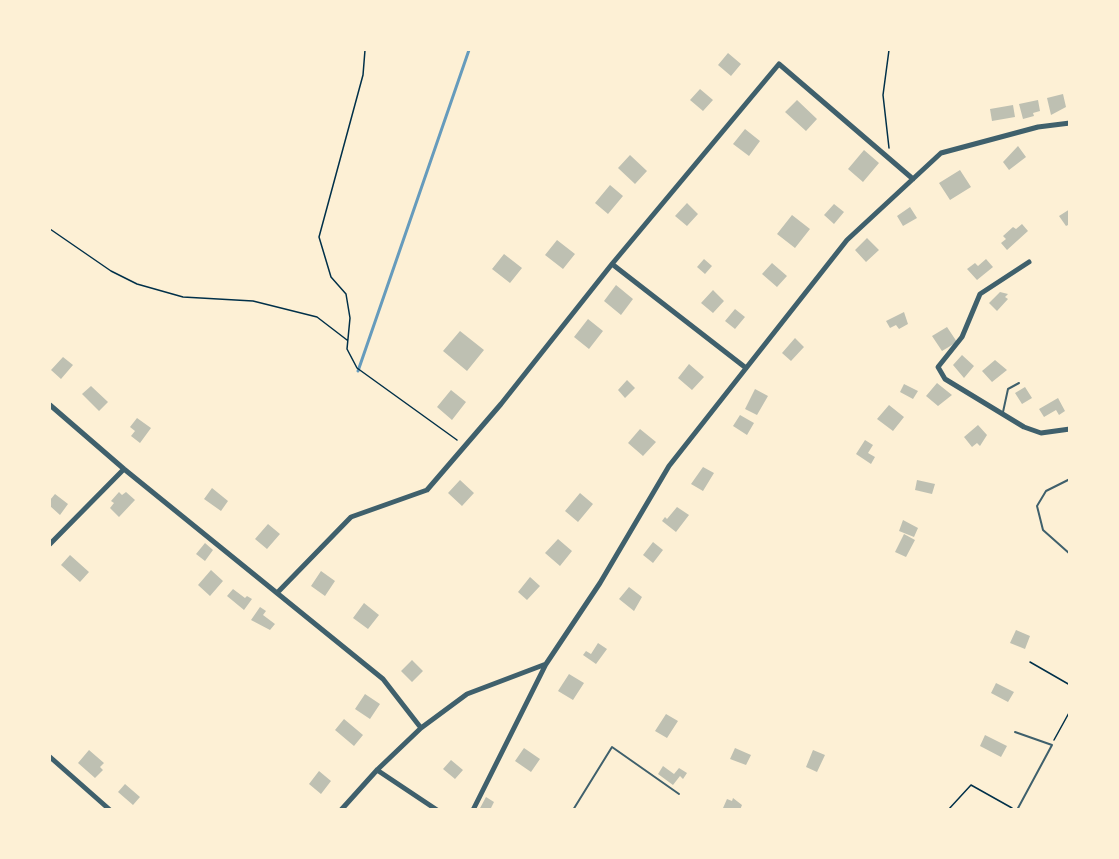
<!DOCTYPE html>
<html>
<head>
<meta charset="utf-8">
<style>
	body { margin:0 }
	#map { position:relative; width:1119px; height:859px; overflow:hidden; background:#fdf0d5; font-family:Montserrat,sans-serif }
	canvas { display:block }
	.frame { position:absolute; inset:0; border:51px solid #fdf0d5; pointer-events:none }
</style>
</head>
<body>
<div id="map">
<canvas width="1119" height="859"></canvas>
<div class="frame"></div>
</div>
<script>
const ctx = document.querySelector('canvas').getContext('2d');
ctx.lineJoin = 'round';
function shape(rows) {
  const path = new Path2D();
  for (const r of rows) {
    path.moveTo(r[0], r[1]);
    for (let i = 2; i < r.length; i += 2) path.lineTo(r[i], r[i + 1]);
  }
  return path;
}
function stroke(path, color, width, dash) {
  ctx.strokeStyle = color;
  ctx.lineWidth = width;
  ctx.lineCap = dash ? 'butt' : 'round';
  ctx.setLineDash(dash || []);
  ctx.stroke(path);
}
function fill(path, color) {
  ctx.fillStyle = color;
  ctx.fill(path, 'evenodd');
}
stroke(shape([
	[358,371,469,50]
]), '#669bbc', 3);
fill(shape([
	[728,53,741,64,731,76,718,65],
	[700,89,713,100,703,111,690,100],
	[1063,94,1066,107,1051,115,1047,98],
	[797,100,817,119,806,131,785,112],
	[1038,100,1040,111,1033,113,1034,116,1023,119,1019,104],
	[1013,105,1015,117,992,121,990,109],
	[745,129,760,141,749,156,733,144],
	[1018,146,1026,157,1009,170,1003,162],
	[864,150,879,163,863,182,848,169],
	[630,155,647,171,635,184,618,168],
	[960,170,971,187,950,200,939,183],
	[610,185,623,196,608,214,595,203],
	[687,203,698,214,687,226,675,216],
	[834,204,844,212,834,224,824,215],
	[910,207,917,218,903,226,897,216],
	[1070,209,1070,224,1066,226,1059,216],
	[792,215,810,229,795,248,777,234],
	[1022,224,1028,231,1007,250,1001,243,1006,239,1003,236,1013,227,1016,229],
	[867,238,879,250,866,262,855,250],
	[557,240,575,254,563,269,545,255],
	[504,254,522,268,510,283,492,269],
	[704,259,712,266,705,274,697,267],
	[986,259,993,267,977,280,967,269,975,263,978,266],
	[772,263,787,276,777,287,762,274],
	[616,285,633,299,621,315,604,301],
	[713,290,724,301,713,313,701,303],
	[1000,292,1008,294,1005,297,1008,299,997,311,989,303],
	[735,309,745,317,735,329,725,321],
	[904,312,908,324,899,329,896,325,890,328,886,321],
	[588,319,603,331,589,349,574,337],
	[947,327,957,342,942,351,932,336],
	[460,331,484,350,467,371,443,351],
	[795,338,804,347,791,361,782,353],
	[962,355,974,366,964,378,953,365],
	[63,357,73,365,61,379,51,370],
	[995,360,1007,370,992,382,982,371],
	[689,364,704,377,692,390,678,378],
	[627,380,635,388,625,398,618,390],
	[937,383,952,395,938,406,926,396],
	[904,384,918,391,913,399,900,392],
	[91,386,108,402,99,411,82,394],
	[1025,387,1032,398,1022,404,1015,393],
	[755,389,768,396,757,415,745,409],
	[451,390,466,402,452,420,437,407],
	[1058,398,1065,411,1059,415,1056,410,1044,417,1039,409],
	[889,405,904,417,893,431,877,419],
	[740,415,754,423,747,435,733,426],
	[137,418,151,428,140,443,131,436,135,431,130,427],
	[978,425,987,435,980,446,977,443,972,447,964,437],
	[640,429,656,442,643,456,628,443],
	[865,440,873,445,868,453,875,457,871,464,856,454],
	[703,467,714,473,703,491,691,484],
	[460,480,474,493,462,506,448,493],
	[917,480,935,484,932,494,915,490],
	[212,488,228,501,221,511,204,499],
	[119,492,122,495,126,492,135,500,119,517,110,508,114,503,111,501],
	[580,493,593,504,578,522,565,511],
	[55,494,68,504,60,515,50,506,50,500],
	[677,507,689,515,676,532,662,521,665,517,667,519],
	[903,520,918,528,914,537,899,531],
	[268,524,280,534,267,549,255,539],
	[904,534,915,540,906,557,895,552],
	[558,539,572,551,560,566,545,553],
	[653,542,663,550,653,563,643,555],
	[205,543,213,550,205,561,196,554],
	[70,555,89,572,80,582,61,565],
	[211,570,223,581,210,596,198,585],
	[321,571,335,581,325,596,311,586],
	[530,577,540,586,527,600,518,592],
	[629,587,642,597,634,611,619,599],
	[233,589,245,598,247,596,252,599,244,610,227,596],
	[364,603,379,615,368,629,353,618],
	[260,607,266,611,263,615,275,624,270,630,251,620],
	[1016,630,1030,636,1025,649,1010,643],
	[598,643,607,649,596,664,583,655,586,651,591,654],
	[412,660,423,671,412,682,401,671],
	[569,674,584,683,573,700,558,691],
	[996,683,1014,692,1008,702,991,693],
	[365,694,380,704,370,719,355,709],
	[666,714,678,721,667,738,655,731],
	[344,719,363,735,354,746,335,730],
	[985,735,1007,746,1001,757,980,746],
	[524,748,540,759,531,772,515,761],
	[735,748,751,755,746,765,730,759],
	[89,750,104,763,100,767,103,770,95,778,78,763],
	[813,750,825,755,817,772,806,767],
	[451,760,463,770,455,779,443,769],
	[663,766,674,774,679,768,687,773,683,779,680,776,673,785,658,774],
	[319,771,331,781,321,794,309,784],
	[125,784,140,797,133,805,118,792],
	[486,797,494,802,490,810,479,810],
	[733,798,742,805,740,810,723,808,727,799,732,801]
]), '#bec0b2');
stroke(shape([
	[365,50,363,75,319,237,331,277,346,294,350,318,347,349,357,368,457,440],
	[889,50,883,95,889,148],
	[50,229,111,271,137,284,183,297,253,301,317,317,347,340],
	[1030,662,1070,685],
	[1054,740,1070,711],
	[948,810,971,785,1012,808]
]), '#003049', 1.5);
stroke(shape([
	[1003,412,1008,389,1019,383],
	[1070,479,1046,491,1037,506,1043,530,1070,554],
	[1015,732,1052,745,1017,810],
	[573,810,612,747,679,794]
]), '#3f606c', 2);
stroke(shape([
	[1029,262,980,294,962,337,938,367,945,379,1024,427,1041,433,1070,429],
	[612,264,746,368],
	[50,405,124,469,383,679,421,728],
	[50,544,124,469],
	[277,593,351,517,427,490,501,404,612,264,779,64,913,179],
	[50,757,110,810],
	[377,770,437,810],
	[341,810,377,770,421,728,467,694,546,664],
	[473,810,546,664,600,583,669,466,847,240,941,153,1038,127,1070,123]
]), '#3f606c', 5);
</script>
</body>
</html>
